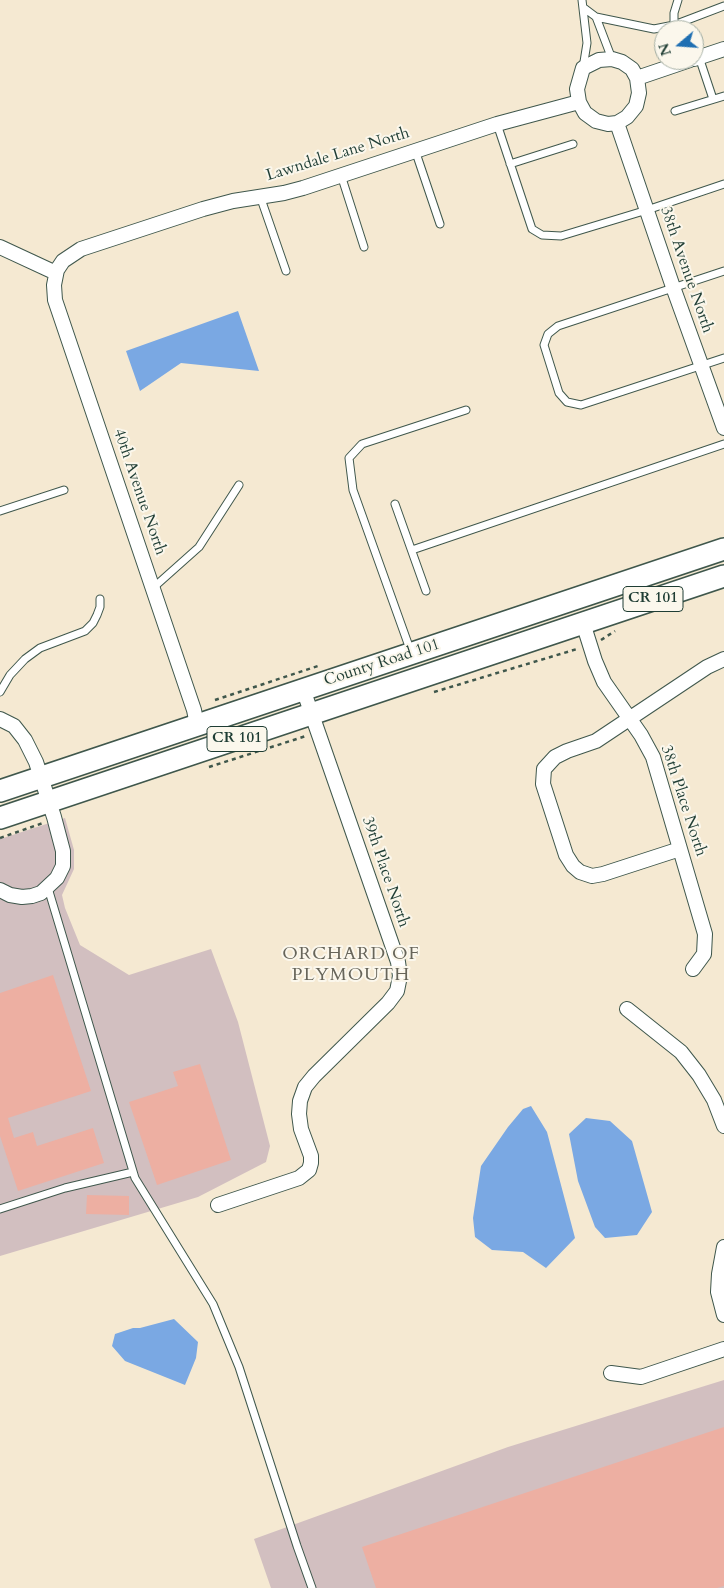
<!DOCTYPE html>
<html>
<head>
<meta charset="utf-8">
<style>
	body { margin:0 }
	#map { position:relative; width:724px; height:1588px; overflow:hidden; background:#f5e9d2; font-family:Cardo,serif }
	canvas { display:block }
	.north { position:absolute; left:654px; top:20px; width:50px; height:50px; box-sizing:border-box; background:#fbf7ec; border:1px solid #a3ada2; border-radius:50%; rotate:252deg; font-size:14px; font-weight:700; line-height:20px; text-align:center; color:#1f3d34 }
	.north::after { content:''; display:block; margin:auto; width:18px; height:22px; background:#1f6fb2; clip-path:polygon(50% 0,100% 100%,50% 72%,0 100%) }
</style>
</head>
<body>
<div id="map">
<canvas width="724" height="1588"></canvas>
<div class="north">N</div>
</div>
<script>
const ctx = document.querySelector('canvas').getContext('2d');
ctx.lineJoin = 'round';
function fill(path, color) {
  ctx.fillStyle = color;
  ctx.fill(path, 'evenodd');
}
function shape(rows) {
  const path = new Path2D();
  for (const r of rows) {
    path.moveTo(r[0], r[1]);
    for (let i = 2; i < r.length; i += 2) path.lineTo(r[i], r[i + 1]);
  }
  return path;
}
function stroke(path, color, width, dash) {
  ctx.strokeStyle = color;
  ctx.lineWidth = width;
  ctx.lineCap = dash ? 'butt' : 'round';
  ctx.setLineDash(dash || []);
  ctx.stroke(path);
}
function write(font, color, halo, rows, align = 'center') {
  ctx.font = font + ' Cardo,serif';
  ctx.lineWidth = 4;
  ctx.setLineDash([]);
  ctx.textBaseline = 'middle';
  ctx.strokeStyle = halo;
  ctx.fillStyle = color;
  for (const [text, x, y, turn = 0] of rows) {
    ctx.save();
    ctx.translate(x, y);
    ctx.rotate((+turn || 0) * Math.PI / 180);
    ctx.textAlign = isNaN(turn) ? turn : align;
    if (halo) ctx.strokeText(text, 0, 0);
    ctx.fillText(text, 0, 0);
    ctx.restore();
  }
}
fill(shape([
	[65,818,74,850,74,869,62,895,65,908,80,945,129,975,211,949,238,1022,270,1146,266,1162,198,1197,0,1256,0,839],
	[724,1380,724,1588,271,1588,254,1539,508,1447]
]), '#d2bfc0');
fill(shape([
	[238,311,259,371,181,363,140,391,126,351],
	[531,1106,547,1132,575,1238,546,1268,523,1252,492,1250,475,1237,473,1218,481,1166,508,1127,523,1109],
	[586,1118,610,1121,632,1141,652,1212,637,1235,605,1238,595,1227,578,1181,569,1134],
	[174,1319,198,1342,196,1358,185,1385,125,1361,112,1346,115,1334,133,1328,140,1328]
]), '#7aa8e3');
fill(shape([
	[53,975,91,1091,8,1118,14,1138,33,1132,37,1146,93,1128,104,1163,18,1191,0,1136,0,993],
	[200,1064,231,1160,157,1185,129,1102,178,1086,173,1072],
	[87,1195,129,1196,129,1215,86,1214],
	[724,1427,724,1586,717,1588,376,1588,362,1547]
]), '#edafa2');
const service = shape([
	[582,0,587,43,583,68],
	[584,8,596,17,612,59],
	[596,17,654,29,674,25,674,13,678,0],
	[674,25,724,6],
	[699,57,713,99],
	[675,111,724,96],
	[497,124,532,229,542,235,561,236,647,210,724,184],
	[415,150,440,224],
	[510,164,573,144],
	[341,175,364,247],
	[260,196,286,271],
	[724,271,558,326,548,334,544,345,559,393,567,402,581,405,724,358],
	[395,504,426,591],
	[0,511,64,490],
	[412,550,724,444],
	[153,588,199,547,239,485],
	[411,652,353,490,349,458,362,444,466,410],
	[0,692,10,675,25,659,40,648,85,631,93,623,97,615,100,607,100,599],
	[48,888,135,1178,213,1304,239,1367,297,1546,312,1588],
	[0,1209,65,1188,133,1172]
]);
const minor = shape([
	[612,59,622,62,632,69,637,78,639,93,636,106,627,117,617,123,608,124,596,121,585,113,579,102,577,89,583,68,599,60,612,59],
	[694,59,724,49],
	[637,78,690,60],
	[617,123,673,287,724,428],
	[0,247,56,273],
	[583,623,595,661,604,682,641,735,653,757,705,934,704,954,693,969],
	[0,719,14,726,25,740,36,762,54,817,63,851,63,866,57,878,41,893,32,896,22,897,10,895,0,890],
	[197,725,194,710,55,300,54,285,57,270,63,261,81,249,203,209,233,201,284,193,303,188,497,124,579,102],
	[680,849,603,874,592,876,580,872,573,866,566,855,543,784,544,769,555,757,567,751,596,741,707,667,724,659],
	[627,1009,681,1052,699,1075,714,1100,724,1126],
	[218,1205,299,1178,309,1170,311,1163,311,1156,301,1129,299,1114,300,1101,305,1087,314,1076,388,1003,397,991,400,976,398,962,303,689],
	[724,1247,719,1274,718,1292,724,1315],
	[611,1373,641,1377,724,1349]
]);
const primary = shape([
	[0,791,724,549],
	[0,818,724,576]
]);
stroke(service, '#3f574c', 9);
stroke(minor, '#3f574c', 16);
stroke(primary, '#3f574c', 24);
stroke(shape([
	[601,640,615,631],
	[434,692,577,649],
	[215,700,321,665],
	[209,767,306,736],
	[0,838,43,823]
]), '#3f574c', 2.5, [4, 4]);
stroke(service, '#fff', 7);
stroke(minor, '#fff', 14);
stroke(primary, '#fff', 21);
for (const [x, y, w] of [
	[653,599,60],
	[237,739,60]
]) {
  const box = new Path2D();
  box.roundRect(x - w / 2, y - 12.5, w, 25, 4);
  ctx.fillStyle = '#fbf7ec';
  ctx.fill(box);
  stroke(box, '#1f3d34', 1);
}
write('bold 15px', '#1f3d34', null, [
	["CR 101",653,599],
	["CR 101",237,739]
]);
write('16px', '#1f3d34', '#fbf7ec', [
	["Lawndale Lane North",338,155,-17],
	["38th Avenue North",686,270,71],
	["40th Avenue North",139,492,71],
	["County Road 101",382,663,-18],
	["38th Place North",683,801,72],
	["39th Place North",385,872,71]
]);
ctx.letterSpacing = '1px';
write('18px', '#67655a', '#fbf7ec', [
	["ORCHARD OF",351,955],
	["PLYMOUTH",351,976]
]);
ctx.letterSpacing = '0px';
</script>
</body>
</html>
